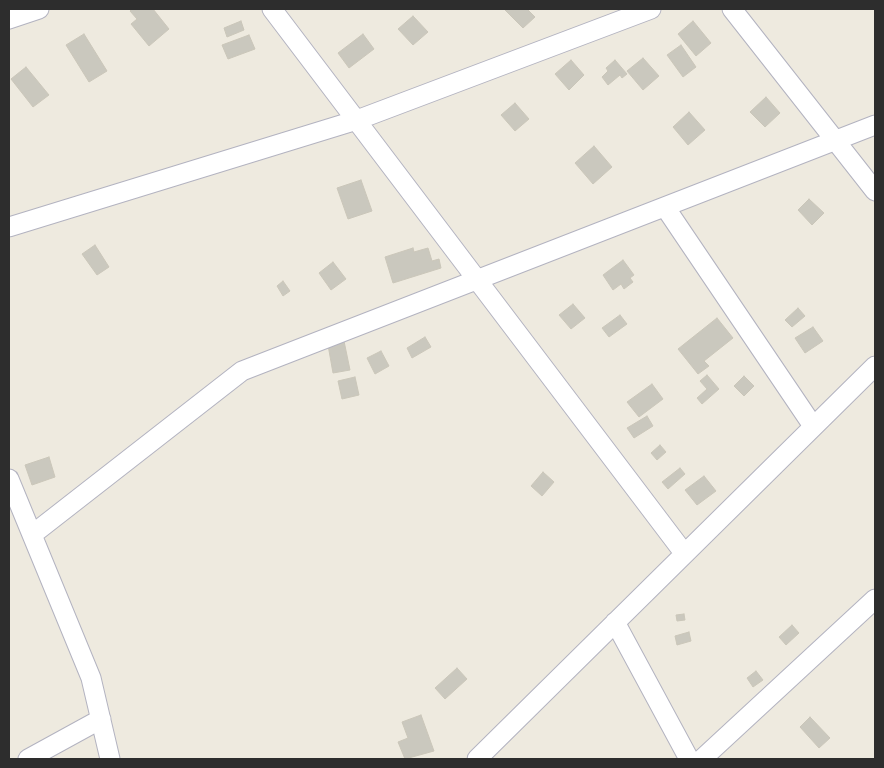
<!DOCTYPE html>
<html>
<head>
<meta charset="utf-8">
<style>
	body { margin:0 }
	#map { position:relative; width:884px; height:768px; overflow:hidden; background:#eeeadf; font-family:"Golos Text",sans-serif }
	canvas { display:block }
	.frame { position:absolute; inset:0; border:10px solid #2d2d2d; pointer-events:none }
</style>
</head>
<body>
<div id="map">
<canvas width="884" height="768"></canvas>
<div class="frame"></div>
</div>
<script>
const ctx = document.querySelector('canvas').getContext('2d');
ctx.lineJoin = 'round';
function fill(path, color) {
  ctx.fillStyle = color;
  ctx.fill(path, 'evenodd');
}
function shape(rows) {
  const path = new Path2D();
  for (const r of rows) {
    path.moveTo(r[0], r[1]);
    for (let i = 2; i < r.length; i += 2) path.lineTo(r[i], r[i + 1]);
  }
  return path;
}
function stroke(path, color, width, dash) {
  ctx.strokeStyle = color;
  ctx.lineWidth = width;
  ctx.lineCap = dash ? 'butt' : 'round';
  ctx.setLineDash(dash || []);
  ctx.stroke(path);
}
const building = shape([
	[132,9,153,9,169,29,149,46,131,24,137,19,130,11,132,9],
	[504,9,527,9,535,17,523,28,504,9],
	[413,16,428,32,413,45,398,29,413,16],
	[241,21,244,30,227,37,224,28,241,21],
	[693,21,711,43,696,56,678,34,693,21],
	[84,34,107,71,89,82,66,45,84,34],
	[363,34,374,49,349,68,338,53,363,34],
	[249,35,255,49,228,59,222,45,249,35],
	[681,45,696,67,683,77,667,55,681,45],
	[643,58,659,76,643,90,627,71,643,58],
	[571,60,584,75,569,90,555,74,571,60],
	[615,60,627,74,622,78,620,75,608,85,602,77,608,71,606,68,615,60],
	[26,67,49,95,33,107,11,79,26,67],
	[766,97,780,113,765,127,750,112,766,97],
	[515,103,529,119,515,131,501,115,515,103],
	[689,112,705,130,688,145,673,127,689,112],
	[594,146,612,167,593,184,575,163,594,146],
	[361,180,372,211,348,219,337,188,361,180],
	[809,199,824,213,812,225,798,210,809,199],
	[95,245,109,267,97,275,82,254,95,245],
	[413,248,414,252,428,248,432,261,439,259,441,268,393,283,385,257,413,248],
	[623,260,634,275,630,278,633,282,624,289,621,284,613,290,603,275,623,260],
	[333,262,346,279,331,290,319,273,333,262],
	[283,281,290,291,283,296,277,286,283,281],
	[573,304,585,318,571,329,559,315,573,304],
	[798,308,805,316,792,327,785,320,798,308],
	[620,315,627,324,609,337,602,328,620,315],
	[717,318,733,338,704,361,709,366,698,374,678,349,717,318],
	[813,327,823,341,805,353,795,338,813,327],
	[425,337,431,347,412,358,407,348,425,337],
	[344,341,350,370,333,373,328,345,344,341],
	[381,351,389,366,375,374,367,358,381,351],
	[707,375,719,389,702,404,697,398,707,389,700,381,707,375],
	[744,376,754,386,744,396,734,386,744,376],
	[355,377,359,395,342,399,338,381,355,377],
	[652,384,663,399,639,417,627,402,652,384],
	[647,416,653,426,634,438,627,428,647,416],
	[660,445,666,452,657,460,651,453,660,445],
	[49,457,55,477,32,485,25,465,49,457],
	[680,468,685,474,668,489,662,482,680,468],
	[543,472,554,482,542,496,531,486,543,472],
	[704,476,716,491,697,505,685,490,704,476],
	[684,614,685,620,677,621,676,615,684,614],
	[792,625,799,633,786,645,779,637,792,625],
	[689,632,691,641,677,645,675,636,689,632],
	[457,668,467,679,445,699,435,688,457,668],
	[756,671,763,680,753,687,747,678,756,671],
	[421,715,434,751,405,759,398,742,408,738,402,722,421,715],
	[810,717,830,738,819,748,800,727,810,717]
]);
fill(building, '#cac8be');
stroke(building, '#cac6b9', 1);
const minor = shape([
	[272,9,684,553],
	[732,9,875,191],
	[9,19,39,9],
	[665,207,813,426],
	[9,227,357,120,651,9],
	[9,479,91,678,110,759],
	[33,534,242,371,875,125],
	[615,622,689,759],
	[28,759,101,719],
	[477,759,875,366],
	[702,759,875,599]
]);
stroke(minor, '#b3b3c0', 21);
stroke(minor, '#fff', 19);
</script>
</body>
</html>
